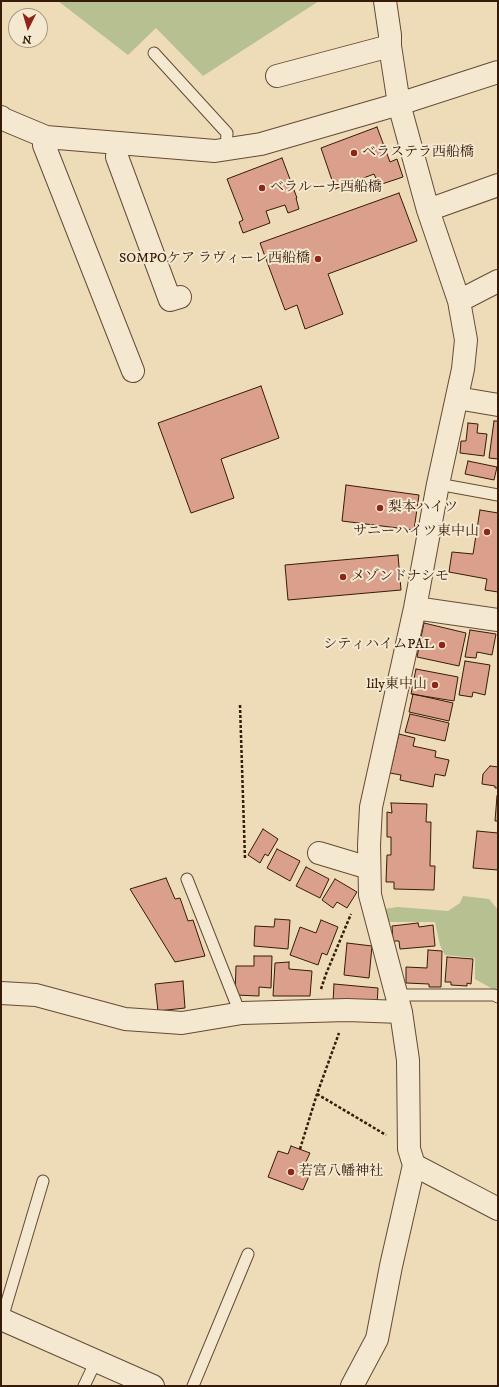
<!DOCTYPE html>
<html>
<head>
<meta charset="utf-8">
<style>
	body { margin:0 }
	#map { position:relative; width:499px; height:1387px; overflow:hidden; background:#eedbb8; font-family:"IM FELL DW Pica",serif }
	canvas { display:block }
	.frame { position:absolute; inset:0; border:2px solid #361b09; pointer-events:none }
	.north { position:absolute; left:8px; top:8px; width:40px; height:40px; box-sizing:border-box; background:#f4e8d1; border:1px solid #a89681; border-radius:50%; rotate:185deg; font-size:11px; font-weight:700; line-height:16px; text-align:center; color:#361b09 }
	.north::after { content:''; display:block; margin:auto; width:14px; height:18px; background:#8f2418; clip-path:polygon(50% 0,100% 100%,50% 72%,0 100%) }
</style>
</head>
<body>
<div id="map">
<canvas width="499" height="1387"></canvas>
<div class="frame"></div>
<div class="north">N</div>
</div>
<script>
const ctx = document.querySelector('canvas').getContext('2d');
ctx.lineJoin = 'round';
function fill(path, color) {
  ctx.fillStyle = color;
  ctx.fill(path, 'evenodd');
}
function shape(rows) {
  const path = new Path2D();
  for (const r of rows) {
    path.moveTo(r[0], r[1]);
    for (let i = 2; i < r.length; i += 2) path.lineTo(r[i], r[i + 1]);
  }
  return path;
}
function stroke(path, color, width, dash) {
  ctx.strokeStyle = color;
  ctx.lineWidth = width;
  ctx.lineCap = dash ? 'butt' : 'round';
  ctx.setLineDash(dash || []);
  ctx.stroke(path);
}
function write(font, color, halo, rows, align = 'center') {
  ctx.font = font + ' "IM FELL DW Pica","Noto Serif JP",serif';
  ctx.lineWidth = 4;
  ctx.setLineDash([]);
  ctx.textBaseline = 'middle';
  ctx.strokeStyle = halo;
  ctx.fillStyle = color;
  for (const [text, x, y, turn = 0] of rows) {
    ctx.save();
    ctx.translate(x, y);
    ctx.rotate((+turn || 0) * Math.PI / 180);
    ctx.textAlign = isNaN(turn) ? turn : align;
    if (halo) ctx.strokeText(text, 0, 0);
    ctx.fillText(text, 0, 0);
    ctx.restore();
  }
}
fill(shape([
	[58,1,319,1,203,76,156,28,128,55],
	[463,896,489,899,498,910,498,992,475,979,475,958,445,955,440,945,435,922,388,922,384,909,398,907,448,911,460,903]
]), '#b7c090');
const building = shape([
	[377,127,390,162,397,159,403,177,379,185,374,174,335,189,321,148,377,127],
	[282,158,297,198,296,198,299,209,288,213,285,205,266,211,270,223,243,233,239,222,243,220,227,179,282,158],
	[399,193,417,241,328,274,343,314,305,329,297,305,285,310,260,243,399,193],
	[261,386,279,438,221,459,234,498,191,513,158,423,261,386],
	[494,421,498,421,498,459,489,458,494,421],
	[468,423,478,424,477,433,487,434,484,456,460,453,461,441,466,441,468,423],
	[468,461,497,467,494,480,465,474,468,461],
	[346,485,419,495,414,530,342,521,346,485],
	[480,510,498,513,498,592,485,590,487,579,449,572,452,552,473,554,480,510],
	[398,555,401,590,288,600,285,565,398,555],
	[424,623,466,633,459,666,417,657,424,623],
	[470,630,496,634,492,655,477,652,476,658,465,657,470,630],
	[465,661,490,665,485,695,473,692,472,697,459,695,465,661],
	[416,669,458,677,454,701,411,694,416,669],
	[413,694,453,703,449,721,409,712,413,694],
	[410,714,449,723,445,741,405,732,410,714],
	[399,734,415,738,413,746,436,751,435,757,449,760,445,776,435,774,433,787,400,780,401,775,390,773,399,734],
	[490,766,498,767,498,788,495,788,495,786,482,784,483,774,490,766],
	[497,796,498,796,498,821,495,821,497,796],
	[391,803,427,804,426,822,431,822,430,866,435,866,434,890,394,889,394,882,386,882,387,855,391,855,391,837,387,837,387,812,392,813,391,803],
	[263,829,278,839,268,856,265,854,260,863,248,855,263,829],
	[477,831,498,833,498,870,473,868,477,831],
	[277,849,300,861,290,881,267,868,277,849],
	[306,867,329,879,320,898,296,886,306,867],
	[166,878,175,899,180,898,188,921,193,920,205,956,175,962,130,889,166,878],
	[335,879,357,892,347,908,337,902,333,908,322,900,335,879],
	[275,919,290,920,288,949,254,946,255,926,274,927,275,919],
	[321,920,338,927,327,955,322,953,318,965,290,955,300,927,316,933,321,920],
	[418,923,419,927,433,925,435,946,400,949,399,941,393,941,392,926,418,923],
	[347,943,372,946,369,978,344,975,347,943],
	[428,950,442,951,441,987,429,987,429,984,406,983,406,967,427,968,428,950],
	[254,956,272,956,271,988,259,987,259,996,235,995,236,966,254,966,254,956],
	[447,957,473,959,471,984,467,983,467,986,451,985,451,982,445,982,447,957],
	[289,962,289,969,312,971,310,996,273,996,275,963,289,962],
	[183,981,185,1008,158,1011,155,984,183,981],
	[334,984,378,988,377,1006,333,1002,334,984],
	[291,1146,310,1153,305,1164,313,1167,303,1190,268,1177,278,1151,288,1154,291,1146]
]);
fill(building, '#daa08b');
stroke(building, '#361b09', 1);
const service = shape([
	[154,53,227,133,226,150],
	[438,484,498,495],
	[187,879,240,1013],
	[396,995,494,995,498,997],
	[1,1322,43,1181],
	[84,1386,96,1361],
	[193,1386,248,1254]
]);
const minor = shape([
	[277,76,390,46],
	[1,117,3,119,46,137,215,151,261,144,399,104,498,72],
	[46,137,44,145,133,371],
	[118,144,117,157,170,300,180,297],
	[428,210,498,185],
	[459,301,498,281],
	[457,398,498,405],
	[415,608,498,620],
	[319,853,369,868],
	[1,993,36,995,125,1019,182,1023,242,1013,347,1010,401,1012],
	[414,1165,498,1209],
	[1,1319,153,1386],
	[352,1386,377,1339,391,1266,414,1165,409,1149,408,1060,401,1012,370,895,369,845,371,807,415,608,438,484,463,369,466,340,459,301,428,210,399,104,390,46,390,35,385,1]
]);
stroke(service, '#644b35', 13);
stroke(minor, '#644b35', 24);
stroke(shape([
	[240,705,245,859],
	[321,989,326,974,351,914],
	[317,1094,386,1135],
	[300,1149,317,1094,339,1033]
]), '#361b09', 2.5, [3, 2]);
stroke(service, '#f4e8d1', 11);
stroke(minor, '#f4e8d1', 22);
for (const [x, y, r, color] of [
	[354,153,4,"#8f2418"],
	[262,188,4,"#8f2418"],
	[318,259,4,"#8f2418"],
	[380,508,4,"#8f2418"],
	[487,532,4,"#8f2418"],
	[343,577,4,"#8f2418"],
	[442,645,4,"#8f2418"],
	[435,685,4,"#8f2418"],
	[291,1172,4,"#8f2418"]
]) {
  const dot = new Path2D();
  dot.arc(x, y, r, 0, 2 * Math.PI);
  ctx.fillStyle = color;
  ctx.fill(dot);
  stroke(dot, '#f4e8d1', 1.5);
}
write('14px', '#361b09', '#f4e8d1', [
	["ベラステラ西船橋",362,153],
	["ベラルーナ西船橋",270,188],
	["SOMPOケア ラヴィーレ西船橋",310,259,"right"],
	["梨本ハイツ",388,508],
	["サニーハイツ東中山",479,532,"right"],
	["メゾンドナシモ",351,577],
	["シティハイムPAL",434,645,"right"],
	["lily東中山",427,685,"right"],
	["若宮八幡神社",299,1172]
], 'left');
</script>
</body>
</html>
